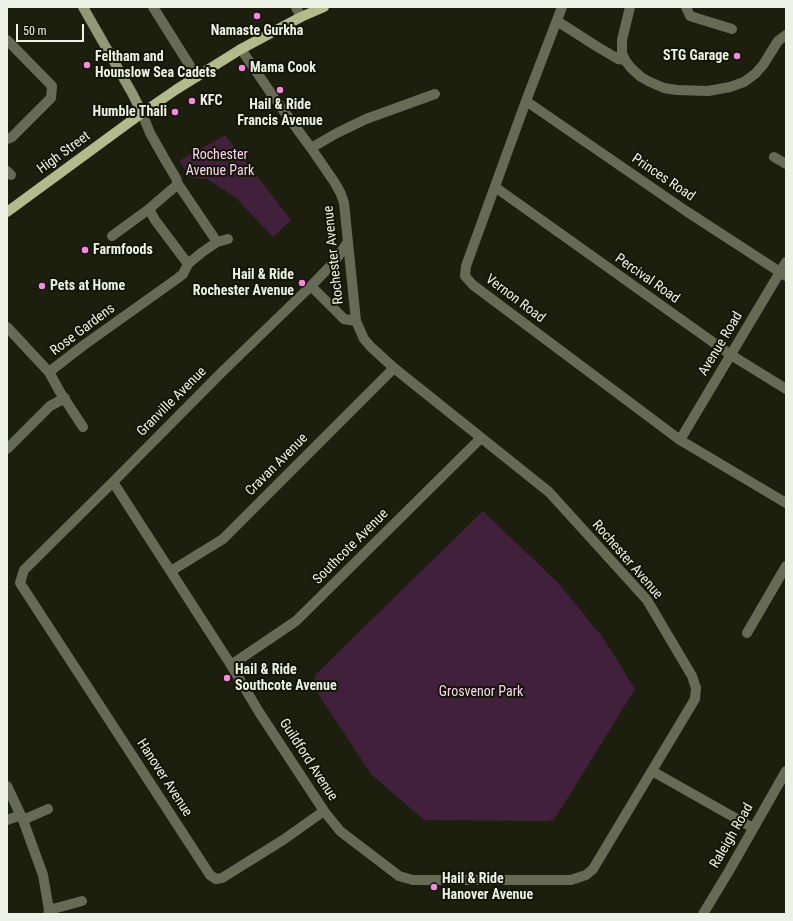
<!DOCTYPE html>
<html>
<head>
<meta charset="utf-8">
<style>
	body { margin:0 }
	#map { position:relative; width:793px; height:921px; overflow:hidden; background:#1c1f0e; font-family:"Roboto Condensed",sans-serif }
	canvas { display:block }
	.frame { position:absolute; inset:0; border:8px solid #edf0e5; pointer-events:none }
	.scale { position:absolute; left:16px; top:24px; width:68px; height:18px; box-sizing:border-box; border:2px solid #edf0e5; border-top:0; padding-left:5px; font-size:12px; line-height:14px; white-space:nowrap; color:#edf0e5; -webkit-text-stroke:3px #131606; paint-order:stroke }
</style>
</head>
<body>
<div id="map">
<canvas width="793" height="921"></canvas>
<div class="frame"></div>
<div class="scale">50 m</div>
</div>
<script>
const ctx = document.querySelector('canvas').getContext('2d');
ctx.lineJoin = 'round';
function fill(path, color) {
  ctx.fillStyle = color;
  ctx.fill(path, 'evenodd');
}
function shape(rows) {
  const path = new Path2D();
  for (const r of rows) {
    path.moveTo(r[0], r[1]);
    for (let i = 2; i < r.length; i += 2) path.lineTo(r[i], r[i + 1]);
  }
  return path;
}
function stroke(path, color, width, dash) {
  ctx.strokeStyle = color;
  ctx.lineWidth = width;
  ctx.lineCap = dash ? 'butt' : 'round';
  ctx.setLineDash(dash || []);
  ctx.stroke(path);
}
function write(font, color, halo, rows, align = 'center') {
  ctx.font = font + ' "Roboto Condensed",sans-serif';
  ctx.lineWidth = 4;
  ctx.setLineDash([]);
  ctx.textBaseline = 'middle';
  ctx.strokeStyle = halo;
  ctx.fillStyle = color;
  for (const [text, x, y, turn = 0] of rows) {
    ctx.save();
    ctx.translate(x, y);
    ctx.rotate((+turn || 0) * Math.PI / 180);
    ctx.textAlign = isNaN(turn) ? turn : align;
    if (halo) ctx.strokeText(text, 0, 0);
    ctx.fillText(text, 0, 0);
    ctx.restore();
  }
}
fill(shape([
	[225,135,291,220,273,237,235,197,207,179,191,178,179,161],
	[483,511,559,584,604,639,635,689,554,820,547,821,424,820,371,774,311,683,315,678,316,674]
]), '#41203b');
stroke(shape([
	[153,7,197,77],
	[296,7,301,17],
	[562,7,526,101,466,266,465,276,473,285,680,440,786,503],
	[630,7,622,40,622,53,625,60,631,68,641,77,650,82,664,88,677,90,708,91,730,87,744,82,755,74,763,65,778,41,786,35],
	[686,7,690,16,732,29],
	[557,21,596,46,618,59,625,60],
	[7,40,52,86,51,98,12,137,7,139],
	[526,101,686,211,786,276],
	[142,113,150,133,167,163,176,178,178,184,217,242,201,253,188,264,155,220,149,209,178,184],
	[311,148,337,133,366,119,435,94],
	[774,157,786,164],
	[7,171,11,175],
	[495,187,731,355,786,389],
	[112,236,149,209],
	[217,242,228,239],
	[311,286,344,319,356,321],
	[7,327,49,372,60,392,83,427],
	[49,372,84,345,178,278,183,274,188,264],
	[680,440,786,262],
	[7,449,50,406,65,398],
	[113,482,231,665,259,712,324,811,340,831,399,876,413,880,571,880,586,875,593,869,695,699,696,688,692,676,647,600,549,492,394,368,371,347,364,339,356,321,344,203,341,194,335,183,311,148,275,99,247,58,241,49],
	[171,571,223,539,394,368],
	[747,633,786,566],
	[231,665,296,621,481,438],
	[652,771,753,828],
	[7,786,23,820,43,875,49,910,48,914],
	[324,811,283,840,222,878,216,879,210,875,20,583,24,570,113,482,223,371,311,286,335,261,347,243],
	[7,820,21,815],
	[23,820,48,809],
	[49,910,82,901],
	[703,914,729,871,786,771]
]), '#676b55', 10);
stroke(shape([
	[83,7,132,93,142,113]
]), '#929875', 10);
stroke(shape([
	[7,212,142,113,177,89,241,49,301,17,324,7]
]), '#b3bb8d', 10);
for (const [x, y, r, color] of [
	[257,16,4,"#fa87e6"],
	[737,56,4,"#fa87e6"],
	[87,65,4,"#fa87e6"],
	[242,68,4,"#fa87e6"],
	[280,90,4,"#fa87e6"],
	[192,101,4,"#fa87e6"],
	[175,112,4,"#fa87e6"],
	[85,250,4,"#fa87e6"],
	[302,283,4,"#fa87e6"],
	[42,286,4,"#fa87e6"],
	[227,678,4,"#fa87e6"],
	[434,887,4,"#fa87e6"]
]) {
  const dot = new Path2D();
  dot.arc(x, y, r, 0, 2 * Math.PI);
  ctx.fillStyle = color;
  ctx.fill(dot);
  stroke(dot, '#131606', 1.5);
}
write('bold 14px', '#edf0e5', '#131606', [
	["Namaste Gurkha",257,31,"center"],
	["STG Garage",729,56,"right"],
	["Feltham and",95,57],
	["Hounslow Sea Cadets",95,73],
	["Mama Cook",250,68],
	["KFC",200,101],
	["Hail & Ride",280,105,"center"],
	["Francis Avenue",280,121,"center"],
	["Humble Thali",167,112,"right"],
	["Farmfoods",93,250],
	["Hail & Ride",294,275,"right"],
	["Rochester Avenue",294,291,"right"],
	["Pets at Home",50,286],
	["Hail & Ride",235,670],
	["Southcote Avenue",235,686],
	["Hail & Ride",442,879],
	["Hanover Avenue",442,895]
], 'left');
write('14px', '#edf0e5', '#131606', [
	["High Street",64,153,-36],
	["Princes Road",663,178,34],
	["Rochester Avenue",334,255,-96],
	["Percival Road",647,279,35],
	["Vernon Road",515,299,37],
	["Rose Gardens",83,330,-37],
	["Avenue Road",721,344,-59],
	["Granville Avenue",172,402,-45],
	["Cravan Avenue",277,465,-45],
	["Southcote Avenue",351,547,-45],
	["Rochester Avenue",627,560,49],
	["Guildford Avenue",308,760,57],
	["Hanover Avenue",164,778,57],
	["Raleigh Road",732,836,-60]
]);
write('14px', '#fdd3f3', '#131606', [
	["Rochester",220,155],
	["Avenue Park",220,171],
	["Grosvenor Park",481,692]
]);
</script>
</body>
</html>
